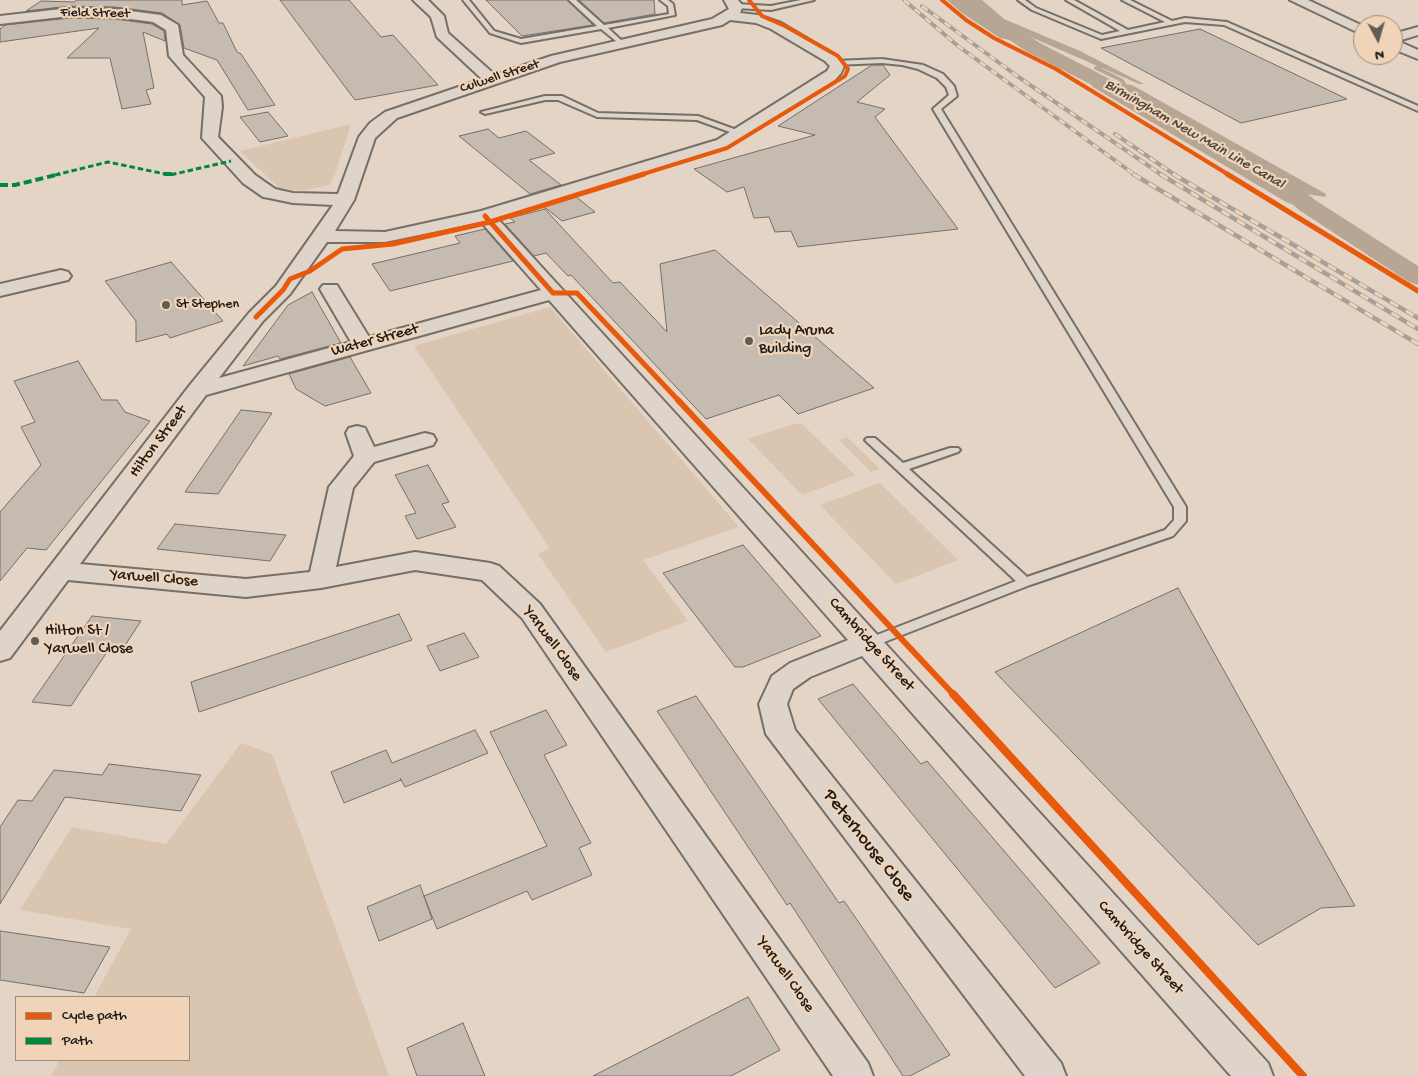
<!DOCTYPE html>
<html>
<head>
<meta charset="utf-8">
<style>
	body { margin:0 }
	#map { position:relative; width:1418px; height:1076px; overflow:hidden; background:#e4d4c5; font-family:"Gochi Hand",sans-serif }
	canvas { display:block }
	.legend { position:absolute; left:15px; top:996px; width:175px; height:65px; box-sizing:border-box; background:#f1d4b8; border:1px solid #9c8a7a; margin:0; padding:6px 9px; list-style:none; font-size:15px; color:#1c1c1c }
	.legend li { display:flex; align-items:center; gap:10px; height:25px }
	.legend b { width:25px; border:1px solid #9c8a7a }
	.north { position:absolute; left:1353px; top:15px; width:50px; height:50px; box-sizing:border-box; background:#f1d4b8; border:1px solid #9c8a7a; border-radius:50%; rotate:174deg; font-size:14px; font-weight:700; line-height:20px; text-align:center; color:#1c1c1c }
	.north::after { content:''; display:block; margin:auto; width:18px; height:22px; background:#625c57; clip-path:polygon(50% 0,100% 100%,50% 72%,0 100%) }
</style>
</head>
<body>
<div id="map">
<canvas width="1418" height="1076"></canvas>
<ul class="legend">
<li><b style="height:6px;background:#e8590c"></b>Cycle path</li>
<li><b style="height:6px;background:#00873e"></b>Path</li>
</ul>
<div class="north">N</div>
</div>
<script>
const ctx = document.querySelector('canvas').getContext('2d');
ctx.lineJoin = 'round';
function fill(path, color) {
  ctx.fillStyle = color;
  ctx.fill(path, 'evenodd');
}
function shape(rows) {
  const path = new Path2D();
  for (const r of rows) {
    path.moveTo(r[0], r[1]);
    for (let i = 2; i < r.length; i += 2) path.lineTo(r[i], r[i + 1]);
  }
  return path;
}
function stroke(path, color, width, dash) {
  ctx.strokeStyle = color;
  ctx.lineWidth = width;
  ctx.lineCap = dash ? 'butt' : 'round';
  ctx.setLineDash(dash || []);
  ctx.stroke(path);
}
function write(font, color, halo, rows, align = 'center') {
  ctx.font = font + ' "Gochi Hand",sans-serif';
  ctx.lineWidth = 4.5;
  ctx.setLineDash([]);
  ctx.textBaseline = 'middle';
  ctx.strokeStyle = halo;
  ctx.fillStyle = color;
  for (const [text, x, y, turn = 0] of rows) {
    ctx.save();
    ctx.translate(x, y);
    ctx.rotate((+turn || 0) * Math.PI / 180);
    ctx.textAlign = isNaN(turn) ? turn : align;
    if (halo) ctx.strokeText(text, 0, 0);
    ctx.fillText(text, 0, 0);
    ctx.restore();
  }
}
fill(shape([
	[351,124,335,175,329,185,301,191,279,188,240,151],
	[550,307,739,527,643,560,688,621,606,652,538,554,550,548,414,346],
	[794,424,802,424,855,475,802,495,748,439],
	[847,437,880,469,871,472,839,440],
	[880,483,958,560,896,584,820,505],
	[241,743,272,754,389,1076,51,1076,60,1060,189,1060,189,997,94,997,131,929,20,910,72,827,166,844]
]), '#dac5b1');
fill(shape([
	[947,0,982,0,1004,19,1080,51,1144,84,1139,84,1026,35,1029,44,1000,38,962,13],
	[1081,72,1114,82,1132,85,1326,194,1325,197,1307,194,1324,216,1286,202,1093,87]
]), '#b8a695');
fill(shape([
	[1093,60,1104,65,1104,67,1101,68,1123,79,1126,83,1122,92,1117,91,1120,83,1119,81,1094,69,1094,67,1097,66,1090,62,1093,60]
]), '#b8a695');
fill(shape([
	[957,0,977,0,988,10,1040,43,1129,89,1132,93,1129,97,1122,99,1115,97,1026,51,976,18,957,0],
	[1287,182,1295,184,1315,200,1418,266,1418,285,1409,282,1299,210,1275,189,1279,184,1287,182]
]), '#b8a695');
const building = shape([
	[77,0,182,0,182,5,207,1,219,23,223,23,237,52,241,54,275,105,248,110,217,60,184,48,180,25,162,13,115,7,70,6,26,11,41,1,74,2,77,0],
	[280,0,349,0,381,37,393,35,438,85,355,100,280,0],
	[486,0,567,0,593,25,522,36,486,0],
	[579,0,654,0,655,14,604,23,579,0],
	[70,18,115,19,152,24,164,31,165,41,143,32,154,88,146,90,151,104,122,109,110,58,67,58,99,28,0,42,0,29,5,25,70,18],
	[1200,29,1347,99,1241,123,1101,48,1200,29],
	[872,65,883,65,890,75,857,102,885,109,875,117,958,229,798,247,791,231,775,232,769,217,754,218,744,187,727,192,694,169,815,135,778,126,872,65],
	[268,112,288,136,260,142,240,117,268,112],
	[488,129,499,138,526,131,555,153,529,160,561,185,530,194,459,136,488,129],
	[575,196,595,212,562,221,543,206,575,196],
	[545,209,613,283,620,282,667,332,660,264,715,250,874,388,798,414,779,395,706,419,571,275,568,276,546,253,534,256,505,224,515,222,510,218,545,209],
	[485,229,513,261,390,291,372,264,460,243,455,236,485,229],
	[171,262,223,321,170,338,167,334,136,342,136,321,105,281,171,262],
	[312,292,341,343,280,359,278,356,243,366,288,305,312,292],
	[350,357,371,393,325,406,296,389,289,374,350,357],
	[78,361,102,400,117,400,125,412,150,421,46,550,27,548,0,581,0,512,41,465,21,427,35,422,14,381,78,361],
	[241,410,272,413,218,494,185,492,241,410],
	[428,465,449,502,442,504,456,527,417,539,405,516,416,513,395,475,428,465],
	[175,524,286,535,270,561,157,549,175,524],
	[743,545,821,636,743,667,735,667,663,573,743,545],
	[1178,588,1355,906,1321,908,1258,945,995,672,1178,588],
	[399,614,412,640,199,712,191,682,399,614],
	[92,616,141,621,120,653,107,652,71,706,32,702,92,616],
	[464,633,479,657,440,671,427,646,464,633],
	[853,684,921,764,927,761,1100,963,1055,988,818,699,853,684],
	[696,696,839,903,844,901,950,1055,910,1076,903,1076,790,903,787,905,657,711,696,696],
	[546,710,567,745,544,755,591,843,579,848,592,875,532,900,527,891,437,929,424,896,547,846,490,732,546,710],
	[475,730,488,753,405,787,400,778,401,780,344,803,331,772,386,750,392,763,475,730],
	[109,764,201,775,181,811,65,797,0,904,0,827,18,800,32,801,54,770,102,775,109,764],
	[420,885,432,919,379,941,367,907,420,885],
	[0,931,110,947,84,993,0,980,0,931],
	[748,997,780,1050,731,1076,593,1076,748,997],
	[463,1023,485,1076,417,1076,407,1048,463,1023]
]);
fill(building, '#c6bbb1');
stroke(building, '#766f68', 1);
const lane = shape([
	[463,0,469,0,494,31,521,39,597,26,569,0,576,0,604,25,669,14,668,6,660,0,668,0,673,4,675,15,608,28,623,42,624,43,621,45,601,29,521,43,490,33,463,0],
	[801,0,814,0,771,10,736,8,733,6,736,4,771,6,801,0],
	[1018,0,1025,0,1036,8,1102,35,1120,31,1066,0,1074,0,1128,30,1165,22,1122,0,1130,0,1172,21,1185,18,1227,22,1418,106,1418,111,1224,25,1185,22,1101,39,1032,10,1018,0],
	[882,59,923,65,943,74,954,86,957,96,941,109,1186,507,1186,521,1173,536,1030,585,869,648,864,646,862,643,864,640,1016,581,867,442,865,440,867,438,875,438,903,463,950,448,958,448,960,450,958,452,909,469,1027,577,1165,530,1174,520,1174,507,933,109,949,95,946,87,937,78,918,69,902,65,882,63,835,65,831,63,835,61,882,59],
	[545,96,562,96,598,113,698,116,745,133,738,135,697,120,597,117,558,100,545,100,485,114,481,112,545,96]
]);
const street = shape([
	[413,0,428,0,444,16,448,33,495,75,551,56,712,19,729,9,724,0,738,0,743,6,740,13,758,15,781,23,835,55,842,63,844,66,841,73,834,81,729,146,497,218,1268,1063,1273,1076,1231,1076,862,656,810,677,793,689,787,704,795,730,1061,1063,1066,1076,1025,1076,766,734,759,704,772,676,790,663,848,640,549,300,206,395,80,564,246,579,310,572,329,487,354,456,346,433,349,428,357,426,365,428,374,447,425,433,433,435,436,440,433,445,374,462,353,488,336,567,415,552,490,563,499,566,540,604,868,1063,873,1076,833,1076,522,618,482,580,415,570,321,588,246,597,68,580,10,658,0,661,0,631,190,385,249,313,276,286,333,205,293,203,269,198,263,197,243,183,202,138,205,97,169,56,166,30,153,22,115,17,70,16,0,24,0,16,70,8,115,9,161,15,178,25,183,55,221,96,222,107,218,137,255,175,275,189,293,193,338,194,359,137,370,123,385,112,482,79,437,37,431,17,413,0],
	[730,20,756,23,771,29,825,61,830,66,827,71,717,140,481,211,385,232,335,231,354,200,375,138,397,118,560,62,722,25,730,20],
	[481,222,541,290,369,337,337,285,323,285,320,289,351,342,219,378,263,321,290,294,327,242,385,242,481,222],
	[1290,0,1308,0,1363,26,1363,35,1290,0],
	[1418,27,1418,35,1398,41,1418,50,1418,59,1393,49,1393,34,1418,27],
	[61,270,68,272,71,276,68,280,0,296,0,284,61,270]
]);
stroke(lane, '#766f68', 4);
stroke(street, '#766f68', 4);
fill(lane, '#dfd4ca');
fill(street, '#dfd4ca');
const railFar1 = shape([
	[904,0,958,46,1135,175],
	[922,6,1017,76,1162,175],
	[1115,134,1175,175]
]);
const rail = shape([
	[1133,174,1418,344],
	[1160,174,1418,329],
	[1173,174,1418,318]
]);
stroke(railFar1, '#a89f97', 4);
stroke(rail, '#a89f97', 4.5);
stroke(railFar1, '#f1d4b8', 2.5, [7]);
stroke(rail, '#f1d4b8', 3, [9]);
stroke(shape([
	[55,175,108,162,170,175,231,161]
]), '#00873e', 3, [5.5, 3]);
stroke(shape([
	[164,174,175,174],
	[0,185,15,185,60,174]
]), '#00873e', 4, [8, 4]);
stroke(shape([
	[942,0,966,20,994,38,1056,69,1229,175],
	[640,175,727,148,845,76,848,69,838,56,785,26,762,16,749,0]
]), '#e8590c', 4);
stroke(shape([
	[1227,174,1418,291],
	[485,216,553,293,577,293,679,401],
	[256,317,283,290,290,279,310,271,342,249,393,244,490,222,644,174]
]), '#e8590c', 5);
stroke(shape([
	[678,400,954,695]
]), '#e8590c', 6);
stroke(shape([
	[953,694,1303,1076]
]), '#e8590c', 8);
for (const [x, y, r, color] of [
	[166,305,5,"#625c57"],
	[749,341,5,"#625c57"],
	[35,641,5,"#625c57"]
]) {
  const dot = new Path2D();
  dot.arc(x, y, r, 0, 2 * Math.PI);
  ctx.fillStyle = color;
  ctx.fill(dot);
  stroke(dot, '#f1d4b8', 2);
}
write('14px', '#1c1c1c', '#f1d4b8', [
	["Field Street",95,14,1],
	["Culwell Street",500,77,-18]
]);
write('14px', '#1c1c1c', '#f1d4b8', [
	["St Stephen",176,305]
], 'left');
write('italic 15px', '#4c463f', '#f1d4b8', [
	["Birmingham New Main Line Canal",1194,135,30]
]);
write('16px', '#1c1c1c', '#f1d4b8', [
	["Lady Aruna",759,332],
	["Building",759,350],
	["Hilton St /",45,632],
	["Yarwell Close",45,650]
], 'left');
write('16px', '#1c1c1c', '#f1d4b8', [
	["Water Street",375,341,-15],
	["Hilton Street",159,442,-53],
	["Yarwell Close",154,579,5],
	["Yarwell Close",552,644,54],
	["Cambridge Street",871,645,48],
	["Cambridge Street",1140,948,48],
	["Yarwell Close",785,975,55]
]);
write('19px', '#1c1c1c', '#f1d4b8', [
	["Peterhouse Close",868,846,52]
]);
</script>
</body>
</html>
